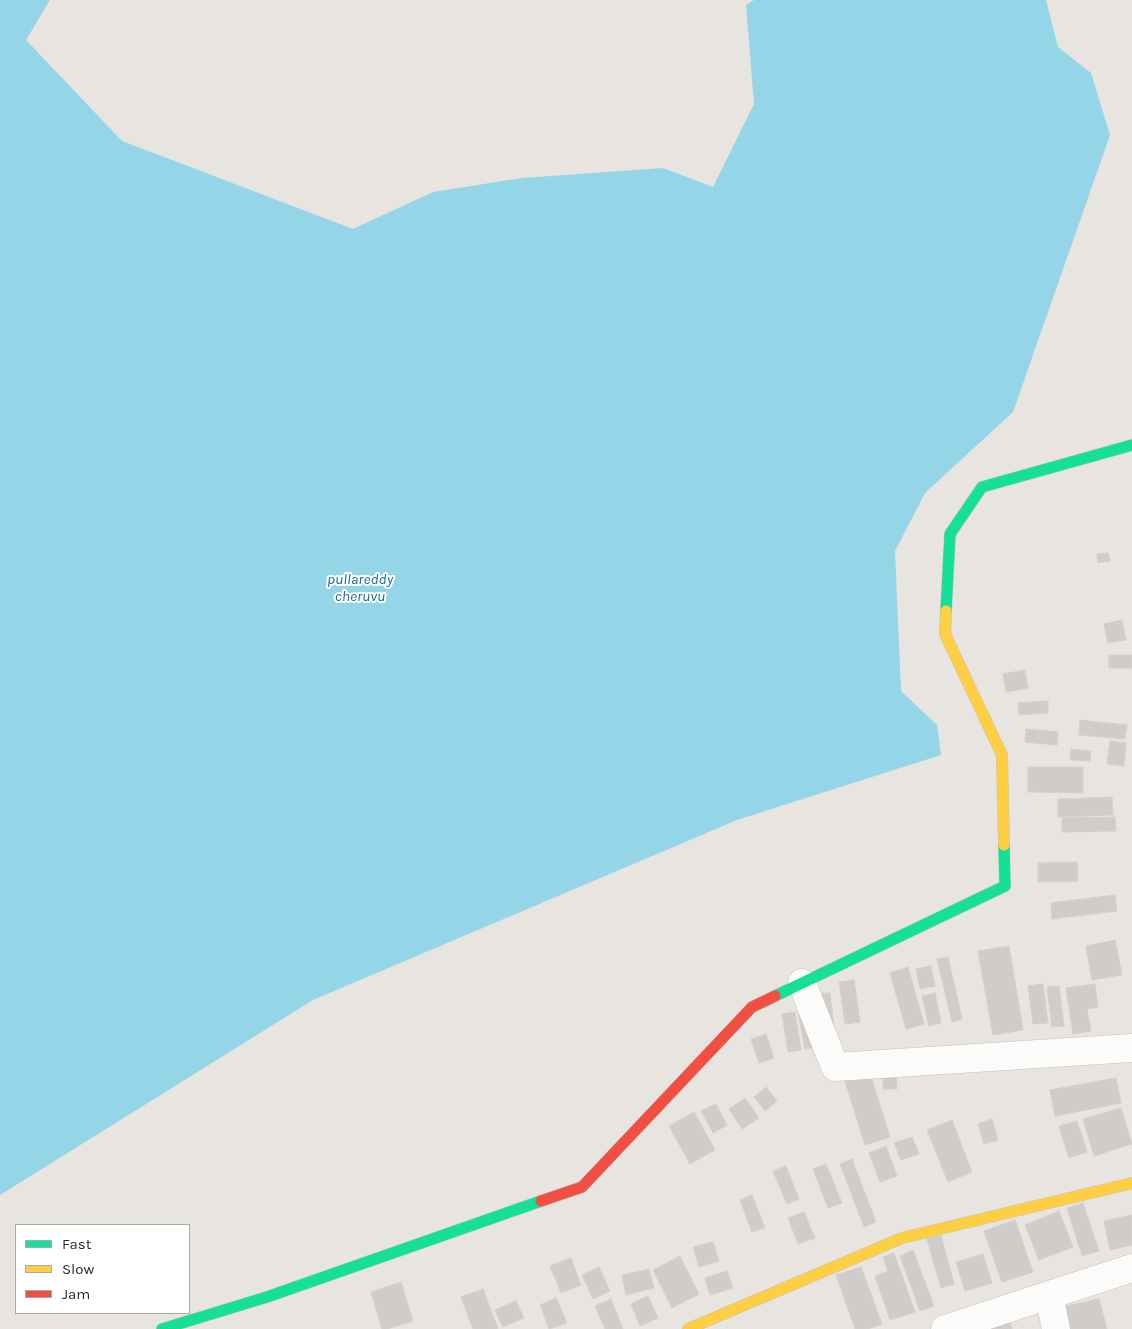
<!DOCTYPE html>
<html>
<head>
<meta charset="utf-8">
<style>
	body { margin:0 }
	#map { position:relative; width:1132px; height:1329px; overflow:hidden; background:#e8e4e0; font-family:Karla,sans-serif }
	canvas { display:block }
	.legend { position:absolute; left:15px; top:1224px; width:175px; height:90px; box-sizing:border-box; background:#fff; border:1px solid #aaa; margin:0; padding:6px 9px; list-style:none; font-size:15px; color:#2a2a2a }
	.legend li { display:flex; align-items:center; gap:10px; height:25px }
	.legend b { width:25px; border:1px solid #aaa }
</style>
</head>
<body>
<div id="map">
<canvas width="1132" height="1329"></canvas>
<ul class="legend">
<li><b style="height:6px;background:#16e098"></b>Fast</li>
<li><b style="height:6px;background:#ffcf43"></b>Slow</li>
<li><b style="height:6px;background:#f24e42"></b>Jam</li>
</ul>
</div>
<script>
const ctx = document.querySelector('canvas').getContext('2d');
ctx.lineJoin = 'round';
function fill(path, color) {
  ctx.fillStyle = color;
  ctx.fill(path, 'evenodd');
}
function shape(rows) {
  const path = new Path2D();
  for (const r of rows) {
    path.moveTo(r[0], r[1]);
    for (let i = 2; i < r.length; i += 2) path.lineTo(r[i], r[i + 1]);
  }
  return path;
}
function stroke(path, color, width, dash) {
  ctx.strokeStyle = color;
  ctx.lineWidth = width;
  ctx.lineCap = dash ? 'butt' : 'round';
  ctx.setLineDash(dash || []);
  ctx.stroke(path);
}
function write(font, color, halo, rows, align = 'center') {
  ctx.font = font + ' Karla,sans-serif';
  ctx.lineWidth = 4;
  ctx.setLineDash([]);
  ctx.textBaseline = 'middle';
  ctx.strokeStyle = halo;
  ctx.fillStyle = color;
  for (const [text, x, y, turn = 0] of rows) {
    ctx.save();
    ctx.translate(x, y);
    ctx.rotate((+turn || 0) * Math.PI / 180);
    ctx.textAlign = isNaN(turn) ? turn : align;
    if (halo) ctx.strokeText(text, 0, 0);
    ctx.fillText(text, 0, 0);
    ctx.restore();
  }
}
fill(shape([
	[0,0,50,0,26,40,122,141,353,229,433,192,522,178,663,168,713,187,754,104,746,5,754,0,1046,0,1058,47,1091,73,1110,135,1013,412,925,493,895,551,901,691,937,725,941,755,737,820,313,1000,0,1195]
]), '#95d5e8');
const building = shape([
	[1108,553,1110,561,1098,563,1097,554,1108,553],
	[1122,620,1126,640,1108,643,1104,624,1122,620],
	[1109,655,1132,655,1132,668,1109,668,1109,655],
	[1025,670,1028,688,1006,692,1003,674,1025,670],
	[1048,701,1048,713,1019,715,1018,703,1048,701],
	[1080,720,1127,725,1125,739,1079,735,1080,720],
	[1026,729,1058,732,1057,745,1025,742,1026,729],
	[1110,741,1126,743,1124,766,1107,764,1110,741],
	[1071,749,1091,751,1090,761,1070,760,1071,749],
	[1028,767,1083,767,1083,793,1028,792,1028,767],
	[1112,797,1113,815,1058,817,1058,799,1112,797],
	[1115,817,1116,831,1062,832,1062,818,1115,817],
	[1077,862,1078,881,1038,882,1038,863,1077,862],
	[1115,895,1117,911,1052,919,1051,903,1115,895],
	[1115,940,1122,975,1092,980,1086,946,1115,940],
	[1009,946,1023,1030,993,1035,978,951,1009,946],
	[948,957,962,1019,952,1022,937,959,948,957],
	[931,966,935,986,920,989,916,969,931,966],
	[908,967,924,1024,906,1029,890,973,908,967],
	[854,980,860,1022,845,1024,839,982,854,980],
	[1043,984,1048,1023,1033,1024,1028,986,1043,984],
	[1095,984,1098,1007,1087,1009,1091,1031,1073,1034,1066,988,1095,984],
	[1059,986,1064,1026,1052,1027,1047,987,1059,986],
	[830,993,834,1026,821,1027,816,994,830,993],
	[935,993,941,1023,929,1026,922,996,935,993],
	[810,1010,817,1047,805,1049,798,1012,810,1010],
	[795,1012,801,1050,788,1052,782,1014,795,1012],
	[766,1034,774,1058,759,1063,751,1039,766,1034],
	[868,1067,890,1137,865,1145,843,1075,868,1067],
	[896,1070,897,1089,883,1089,883,1071,896,1070],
	[1116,1078,1121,1103,1055,1116,1050,1090,1116,1078],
	[766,1087,777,1101,765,1111,754,1097,766,1087],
	[745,1098,759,1118,742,1129,729,1109,745,1098],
	[716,1104,727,1125,713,1133,701,1111,716,1104],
	[1121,1108,1132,1144,1094,1156,1083,1119,1121,1108],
	[694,1112,715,1150,690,1164,669,1126,694,1112],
	[992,1119,998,1140,984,1144,978,1124,992,1119],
	[952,1120,972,1172,948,1182,927,1130,952,1120],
	[1077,1121,1087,1152,1069,1158,1059,1126,1077,1121],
	[912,1137,919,1154,901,1160,894,1143,912,1137],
	[886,1146,897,1176,880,1182,869,1153,886,1146],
	[852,1159,876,1222,864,1227,840,1164,852,1159],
	[826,1164,842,1203,828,1208,813,1169,826,1164],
	[786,1166,799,1199,787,1204,773,1171,786,1166],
	[752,1195,765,1228,752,1232,740,1200,752,1195],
	[1083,1203,1099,1251,1082,1256,1067,1208,1083,1203],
	[1059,1211,1073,1247,1039,1260,1025,1225,1059,1211],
	[804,1212,815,1238,798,1244,788,1218,804,1212],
	[1132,1215,1132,1245,1110,1250,1104,1221,1132,1215],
	[1015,1220,1033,1272,1002,1282,984,1231,1015,1220],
	[941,1235,954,1284,941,1288,927,1239,941,1235],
	[713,1242,719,1261,699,1267,693,1247,713,1242],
	[913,1250,934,1306,920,1311,900,1256,913,1250],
	[894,1253,915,1312,890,1320,875,1276,888,1271,883,1257,894,1253],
	[983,1254,992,1283,965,1291,956,1262,983,1254],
	[680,1256,699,1294,672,1308,653,1270,680,1256],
	[571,1258,581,1285,561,1293,550,1266,571,1258],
	[599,1267,610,1291,593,1299,582,1275,599,1267],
	[861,1267,882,1324,868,1329,855,1329,836,1275,861,1267],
	[649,1269,654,1288,626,1295,622,1275,649,1269],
	[727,1271,733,1288,710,1295,705,1278,727,1271],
	[401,1282,413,1321,387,1329,382,1329,371,1292,401,1282],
	[483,1289,498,1329,473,1329,461,1297,483,1289],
	[648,1296,658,1318,640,1326,631,1304,648,1296],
	[556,1298,567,1323,549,1329,540,1305,556,1298],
	[611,1299,623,1329,605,1329,595,1306,611,1299],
	[1099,1299,1107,1329,1068,1329,1062,1307,1099,1299],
	[516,1301,524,1318,503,1327,495,1310,516,1301],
	[1007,1313,1012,1329,952,1329,1007,1313]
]);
fill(building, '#cfccc9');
stroke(building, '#d3d0cc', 1);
const street = shape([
	[802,983,835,1067,1132,1048],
	[1049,1295,1056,1329],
	[945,1329,1132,1268]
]);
const fast = shape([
	[946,611,950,534,982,487,1132,445],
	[775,996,1005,886,1004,845],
	[162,1329,267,1297,541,1201]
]);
const slow = shape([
	[946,611,945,634,1002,755,1004,845],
	[688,1329,902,1238,1132,1183]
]);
const jam = shape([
	[541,1201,582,1187,752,1007,775,996]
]);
stroke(street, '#c2c0c1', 29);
stroke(fast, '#c2c0c1', 12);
stroke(slow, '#c2c0c1', 12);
stroke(jam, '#c2c0c1', 12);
stroke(street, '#fcfbfa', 28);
stroke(fast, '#16e098', 11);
stroke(slow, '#ffcf43', 11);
stroke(jam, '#f24e42', 11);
write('italic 15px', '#106d97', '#fff', [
	["pullareddy",360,580],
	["cheruvu",360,597]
]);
</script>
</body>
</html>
